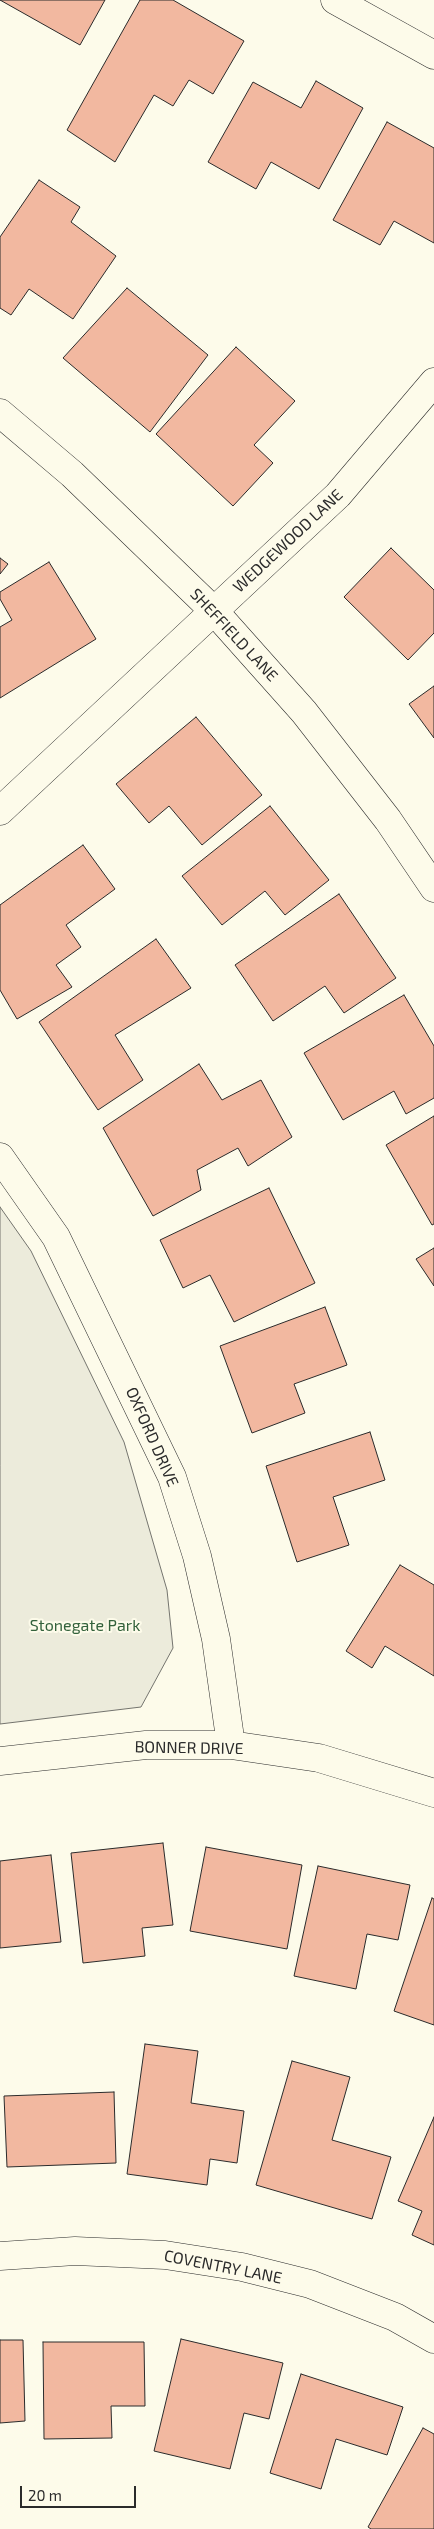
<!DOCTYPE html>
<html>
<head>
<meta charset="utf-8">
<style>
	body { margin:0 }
	#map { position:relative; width:434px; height:2529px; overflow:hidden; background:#fdfbea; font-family:"Exo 2",sans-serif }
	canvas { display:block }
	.scale { position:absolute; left:20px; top:2486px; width:116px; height:22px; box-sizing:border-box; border:2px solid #2b2b2b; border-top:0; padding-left:6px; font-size:15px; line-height:18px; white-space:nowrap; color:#2b2b2b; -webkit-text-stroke:4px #fdfbea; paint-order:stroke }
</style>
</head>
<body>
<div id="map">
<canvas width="434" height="2529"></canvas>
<div class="scale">20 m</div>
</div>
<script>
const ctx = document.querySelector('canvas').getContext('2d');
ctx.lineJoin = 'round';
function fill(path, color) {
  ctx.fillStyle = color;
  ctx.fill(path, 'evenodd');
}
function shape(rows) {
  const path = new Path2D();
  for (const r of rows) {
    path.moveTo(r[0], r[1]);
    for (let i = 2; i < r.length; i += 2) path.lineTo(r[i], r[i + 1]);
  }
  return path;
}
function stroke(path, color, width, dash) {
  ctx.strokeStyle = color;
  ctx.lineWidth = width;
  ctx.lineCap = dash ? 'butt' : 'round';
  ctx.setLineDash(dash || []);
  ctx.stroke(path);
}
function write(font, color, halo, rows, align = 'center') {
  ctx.font = font + ' "Exo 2",sans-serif';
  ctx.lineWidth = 4;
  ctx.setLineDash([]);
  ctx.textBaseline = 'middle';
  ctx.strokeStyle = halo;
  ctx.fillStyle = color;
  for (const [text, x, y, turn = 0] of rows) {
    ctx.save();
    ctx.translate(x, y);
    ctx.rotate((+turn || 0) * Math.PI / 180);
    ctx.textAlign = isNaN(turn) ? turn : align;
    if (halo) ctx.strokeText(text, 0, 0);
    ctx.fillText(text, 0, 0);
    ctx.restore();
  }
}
const green = shape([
	[0,1207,31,1251,124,1442,167,1590,173,1648,141,1707,0,1724,0,1207]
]);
fill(green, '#ecebdb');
stroke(green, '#74746e', 1);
const building = shape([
	[0,0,105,0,80,45,0,0],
	[140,0,173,0,244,41,213,94,189,80,173,106,154,95,115,162,67,130,140,0],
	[316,81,363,108,319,189,271,162,256,189,208,162,253,82,301,108,316,81],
	[387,122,434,148,434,243,394,221,380,245,333,220,387,122],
	[39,180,80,207,71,222,116,256,73,319,29,289,11,315,0,308,0,237,39,180],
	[127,288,208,355,150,432,63,358,127,288],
	[236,347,295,401,254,445,273,463,233,506,156,434,236,347],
	[391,548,434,590,434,633,408,660,344,597,391,548],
	[0,558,8,564,0,574,0,558],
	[49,562,96,639,0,698,0,627,12,620,0,599,0,592,49,562],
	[434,686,434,738,409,704,434,686],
	[196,717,262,795,202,845,169,806,149,823,116,784,196,717],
	[270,806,329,880,285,915,265,891,222,925,182,876,270,806],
	[83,845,115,889,66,925,81,947,56,965,72,987,17,1019,0,990,0,905,83,845],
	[339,894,396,978,344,1013,325,986,273,1021,235,965,339,894],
	[156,939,191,988,115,1035,143,1080,98,1110,39,1022,156,939],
	[404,995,434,1046,434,1098,406,1114,394,1091,343,1120,304,1053,404,995],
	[199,1064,222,1100,261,1080,292,1137,248,1166,238,1148,197,1170,201,1190,153,1216,103,1128,199,1064],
	[434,1116,434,1224,432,1225,386,1145,434,1116],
	[269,1188,315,1283,234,1322,210,1275,183,1288,160,1240,269,1188],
	[434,1248,434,1286,416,1259,434,1248],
	[325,1307,347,1365,294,1384,305,1413,252,1433,220,1346,325,1307],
	[370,1432,385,1480,333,1497,349,1545,297,1562,266,1466,370,1432],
	[400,1565,434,1585,434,1676,385,1646,372,1668,346,1651,400,1565],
	[163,1843,173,1925,142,1928,145,1956,83,1963,71,1853,163,1843],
	[206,1847,302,1865,287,1949,190,1931,206,1847],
	[51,1855,61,1942,0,1948,0,1861,51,1855],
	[318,1866,410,1885,398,1940,367,1934,356,1989,294,1976,318,1866],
	[432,1898,434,1899,434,2025,394,2011,432,1898],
	[145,2044,198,2051,191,2103,244,2111,237,2163,210,2159,207,2185,127,2174,145,2044],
	[292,2061,350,2077,332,2140,391,2157,372,2219,256,2185,292,2061],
	[114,2092,116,2163,7,2167,4,2096,114,2092],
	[434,2117,434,2245,412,2235,422,2211,398,2201,434,2117],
	[181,2339,283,2363,269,2419,244,2413,230,2469,154,2451,181,2339],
	[0,2340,23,2340,25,2421,0,2423,0,2340],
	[43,2342,144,2342,145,2406,111,2406,112,2438,44,2439,43,2342],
	[301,2374,403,2407,387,2455,336,2439,321,2489,270,2473,301,2374],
	[423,2428,434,2434,434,2529,371,2529,368,2527,423,2428]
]);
fill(building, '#f2b8a0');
stroke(building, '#2b2b2b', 1);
const minor = shape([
	[335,0,434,55],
	[0,413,72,474,214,611,304,712,388,820,434,888],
	[0,811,338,495,434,382],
	[0,1157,56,1237,172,1477,197,1556,216,1639,231,1745],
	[0,1761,146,1745,231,1745,319,1758,434,1793],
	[0,2256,75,2251,165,2255,242,2267,310,2284,395,2317,434,2339]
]);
stroke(minor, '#2b2b2b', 29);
stroke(minor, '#fdfbea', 28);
write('16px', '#2b2b2b', '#fdfbea', [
	["WEDGEWOOD LANE",288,541,-43],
	["SHEFFIELD LANE",234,635,47],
	["OXFORD DRIVE",152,1437,66],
	["BONNER DRIVE",189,1748,1],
	["COVENTRY LANE",223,2267,11]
]);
write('16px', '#34623c', '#fdfbea', [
	["Stonegate Park",85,1626]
]);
</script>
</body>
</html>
